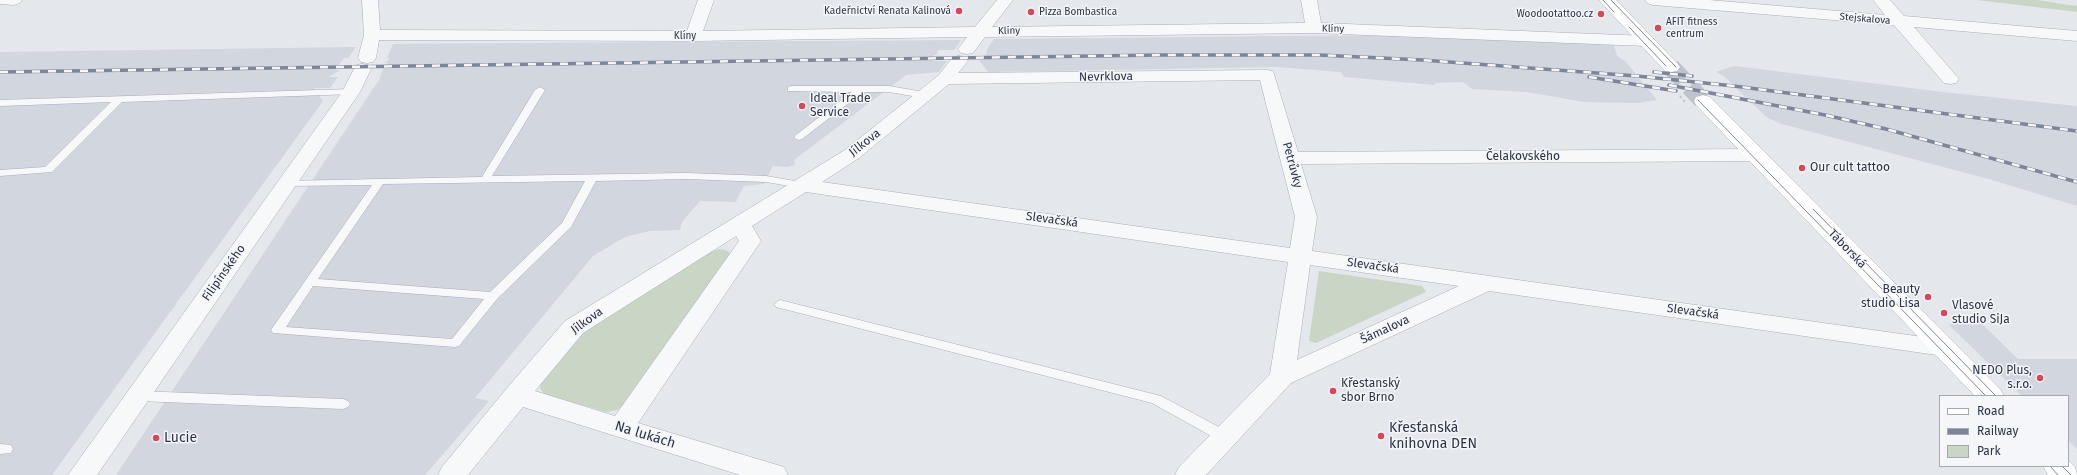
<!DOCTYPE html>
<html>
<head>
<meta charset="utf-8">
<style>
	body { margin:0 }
	#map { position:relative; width:2077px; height:475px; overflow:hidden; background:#e4e7ec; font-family:"Fira Sans",sans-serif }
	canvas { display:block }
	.legend { position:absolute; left:1939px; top:395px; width:130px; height:72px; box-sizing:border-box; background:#f4f6f9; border:1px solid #a4a8b1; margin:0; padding:5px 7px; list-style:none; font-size:12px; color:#2b3445 }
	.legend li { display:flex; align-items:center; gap:8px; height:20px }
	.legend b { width:20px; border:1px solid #a4a8b1 }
</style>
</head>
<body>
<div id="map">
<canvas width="2077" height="475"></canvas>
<ul class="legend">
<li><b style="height:5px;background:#fff"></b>Road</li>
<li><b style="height:5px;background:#7d8696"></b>Railway</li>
<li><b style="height:11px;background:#c9d6c5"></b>Park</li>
</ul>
</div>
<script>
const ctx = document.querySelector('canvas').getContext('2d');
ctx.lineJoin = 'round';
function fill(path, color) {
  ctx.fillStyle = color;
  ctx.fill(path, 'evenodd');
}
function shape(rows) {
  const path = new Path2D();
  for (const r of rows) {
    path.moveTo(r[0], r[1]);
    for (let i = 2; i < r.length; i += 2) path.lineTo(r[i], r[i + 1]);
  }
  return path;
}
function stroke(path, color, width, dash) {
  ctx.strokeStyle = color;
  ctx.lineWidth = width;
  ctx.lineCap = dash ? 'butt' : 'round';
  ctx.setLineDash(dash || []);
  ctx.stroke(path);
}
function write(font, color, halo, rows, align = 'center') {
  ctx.font = font + ' "Fira Sans",sans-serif';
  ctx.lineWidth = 3;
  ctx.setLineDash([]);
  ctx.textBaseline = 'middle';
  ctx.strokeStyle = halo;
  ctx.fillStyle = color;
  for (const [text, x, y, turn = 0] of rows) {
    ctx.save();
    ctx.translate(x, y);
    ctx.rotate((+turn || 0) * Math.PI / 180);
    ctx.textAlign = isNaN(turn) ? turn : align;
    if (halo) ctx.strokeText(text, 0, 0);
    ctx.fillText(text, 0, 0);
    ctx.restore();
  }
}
fill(shape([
	[1389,35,1613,42,1617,56,1626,62,1657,100,1638,103,1584,102,1527,92,1472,89,1463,82,1435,83,1435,85,1344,77,1341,72,1276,67,988,72,979,60,983,60,984,55,986,55,987,49,994,39],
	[961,40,954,50,938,50,937,55,934,55,933,61,947,61,939,72,906,75,794,160,795,165,787,167,773,166,764,184,744,186,736,202,700,201,682,222,680,230,650,231,625,237,593,256,475,398,489,401,425,475,116,475,379,80,383,69,388,63,385,63,390,58,387,58,393,44],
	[356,47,348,58,344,58,335,70,340,70,329,77,338,77,330,88,314,88,323,101,52,475,0,475,0,52],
	[1734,66,1942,92,2077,106,2077,206,1992,180,1782,124,1766,117,1724,76,1716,72],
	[1981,323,2018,359,2077,359,2077,449,2068,441,2068,396,2022,396,1948,324]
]), '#d2d6de');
fill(shape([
	[1977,0,2037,0,2077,6,2077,12],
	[719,249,726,250,730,253,731,257,625,406,617,410,606,412,544,394,540,388,541,382,576,340,594,324,710,252],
	[1319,271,1422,286,1426,292,1316,343,1309,341]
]), '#c9d6c5');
stroke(shape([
	[1671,67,1703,101]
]), '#bfc3cb', 18, [18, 9]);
const lane = shape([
	[791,86,889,86,924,92,929,95,924,98,889,92,863,92,802,139,799,140,796,139,794,137,796,135,852,92,788,91,788,87,791,86],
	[540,87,545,90,492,176,687,173,766,176,801,182,806,185,801,188,766,182,687,179,596,181,571,227,497,299,459,346,455,347,273,333,271,330,273,327,372,185,287,186,283,185,282,183,283,181,482,177,535,90,540,87],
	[585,181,562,223,490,292,318,279,383,184,585,181],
	[313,286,484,299,452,339,286,327,313,286],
	[351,89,354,90,354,94,122,102,52,172,0,176,0,170,45,167,111,102,0,106,0,100,351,89],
	[780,300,1161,396,1230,433,1232,437,1230,441,1225,442,1220,441,1152,403,776,307,774,304,780,300],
	[138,391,343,399,348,401,350,404,348,407,343,409,138,401,133,399,131,396,133,393,138,391],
	[0,444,11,445,13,449,11,453,0,454,0,444]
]);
const street = shape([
	[0,0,22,0,20,3,14,5,0,4,0,0],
	[362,0,378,0,380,30,687,31,698,0,714,0,703,31,975,27,997,0,1013,0,992,27,1305,23,1301,0,1317,0,1321,23,1646,36,1652,37,1654,41,1652,45,1646,46,1314,33,985,37,973,53,967,54,961,53,958,49,967,37,693,41,379,40,376,58,373,62,367,63,361,62,358,58,364,35,362,0],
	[1645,0,1709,0,1885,15,1873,0,1890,0,1904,16,2077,31,2077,41,1914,27,1959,79,1956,83,1950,84,1944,83,1894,25,1653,5,1647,3,1645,0],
	[959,56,965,57,968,61,958,73,1267,70,1273,71,1298,152,1755,149,1762,151,1765,155,1762,159,1755,161,1301,164,1317,217,1312,251,1944,340,1953,342,1956,348,1953,354,1944,356,1489,291,1291,383,1206,475,1175,475,1179,467,1270,374,1288,262,806,192,752,226,761,241,638,423,784,467,788,475,740,475,523,407,468,475,438,475,442,467,507,388,565,321,845,150,939,75,953,57,959,56],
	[1260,80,1295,217,1290,248,822,182,859,158,949,84,1260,80],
	[736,236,739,241,615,416,535,391,583,333,736,236],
	[1310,265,1459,286,1297,360,1310,265],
	[362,64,368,65,371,69,360,92,97,475,68,475,342,92,356,65,362,64]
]);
const secondary = shape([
	[1599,0,1616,0,1677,63,1680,67,1677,71,1671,72,1665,71,1599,0],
	[1703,95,1710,97,2000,389,2004,396,1975,396,1696,105,1694,101,1696,97,1703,95],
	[2068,460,2075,467,2077,475,2048,475,2043,466,2068,466,2068,460]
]);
stroke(lane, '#a9aeb7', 1);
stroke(street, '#a9aeb7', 1);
stroke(secondary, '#a9aeb7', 1);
stroke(shape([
	[1680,96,1685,102]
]), '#c2c5cb', 2, [2.5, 2.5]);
fill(lane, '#f7f8fa');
fill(street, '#f7f8fa');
fill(secondary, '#fff');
stroke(shape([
	[1603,0,1614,12],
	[1611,0,1676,67],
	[1629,27,1666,66],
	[1698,100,1986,396],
	[1813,209,1996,396],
	[2050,466,2058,475],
	[2062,466,2071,475]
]), '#7d8696', 1);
const rail = shape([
	[0,72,1161,55,1319,55,1422,60,1637,76,1734,86,2077,131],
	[1654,72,1692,76],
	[1589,77,1676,91],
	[1669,85,1825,115,1886,129,2077,182]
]);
stroke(rail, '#7d8696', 3.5);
stroke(rail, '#f4f6f9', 2.5, [8]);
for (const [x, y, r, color] of [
	[959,11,4,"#d1495b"],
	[1031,12,4,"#d1495b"],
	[1601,14,4,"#d1495b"],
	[1658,28,4,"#d1495b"],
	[802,106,4,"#d1495b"],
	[1802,168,4,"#d1495b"],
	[1928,297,4,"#d1495b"],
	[1944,313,4,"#d1495b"],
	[2040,378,4,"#d1495b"],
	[1333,391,4,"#d1495b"],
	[1381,436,4,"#d1495b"],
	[156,438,4,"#d1495b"]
]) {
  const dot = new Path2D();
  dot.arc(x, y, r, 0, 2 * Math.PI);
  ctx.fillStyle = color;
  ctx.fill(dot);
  stroke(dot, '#f4f6f9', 1.5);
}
write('10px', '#2b3445', '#f4f6f9', [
	["Kadeřnictví Renata Kalinová",951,11],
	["Pizza Bombastica",1039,12,"left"],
	["Woodootattoo.cz",1593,14],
	["AFIT fitness",1666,22,"left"],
	["centrum",1666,34,"left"]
], 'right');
write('10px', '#2b3445', '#f4f6f9', [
	["Stejskalova",1865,19,5],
	["Klíny",1333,29,1],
	["Klíny",1009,31,-1],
	["Klíny",685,36]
]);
write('12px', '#2b3445', '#f4f6f9', [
	["Nevrklova",1106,77,-1],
	["Jílkova",865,143,-38],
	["Čelakovského",1523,157],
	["Petrůvky",1292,165,75],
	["Slevačská",1052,220,8],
	["Táborská",1847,249,46],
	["Slevačská",1373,266,8],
	["Filipínského",224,273,-55],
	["Slevačská",1693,312,8],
	["Jílkova",587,321,-36],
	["Šámalova",1385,330,-25]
]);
write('12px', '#2b3445', '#f4f6f9', [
	["Ideal Trade",810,99],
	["Service",810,113],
	["Our cult tattoo",1810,168],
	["Beauty",1920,290,"right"],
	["studio Lisa",1920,304,"right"],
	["Vlasové",1952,306],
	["studio SiJa",1952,320],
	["NEDO Plus,",2032,371,"right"],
	["s.r.o.",2032,385,"right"],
	["Křestanský",1341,384],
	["sbor Brno",1341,398]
], 'left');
write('14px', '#2b3445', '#f4f6f9', [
	["Křesťanská",1389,428],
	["knihovna DEN",1389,444],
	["Lucie",164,438]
], 'left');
write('14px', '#2b3445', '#f4f6f9', [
	["Na lukách",645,435,17]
]);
</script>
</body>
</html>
